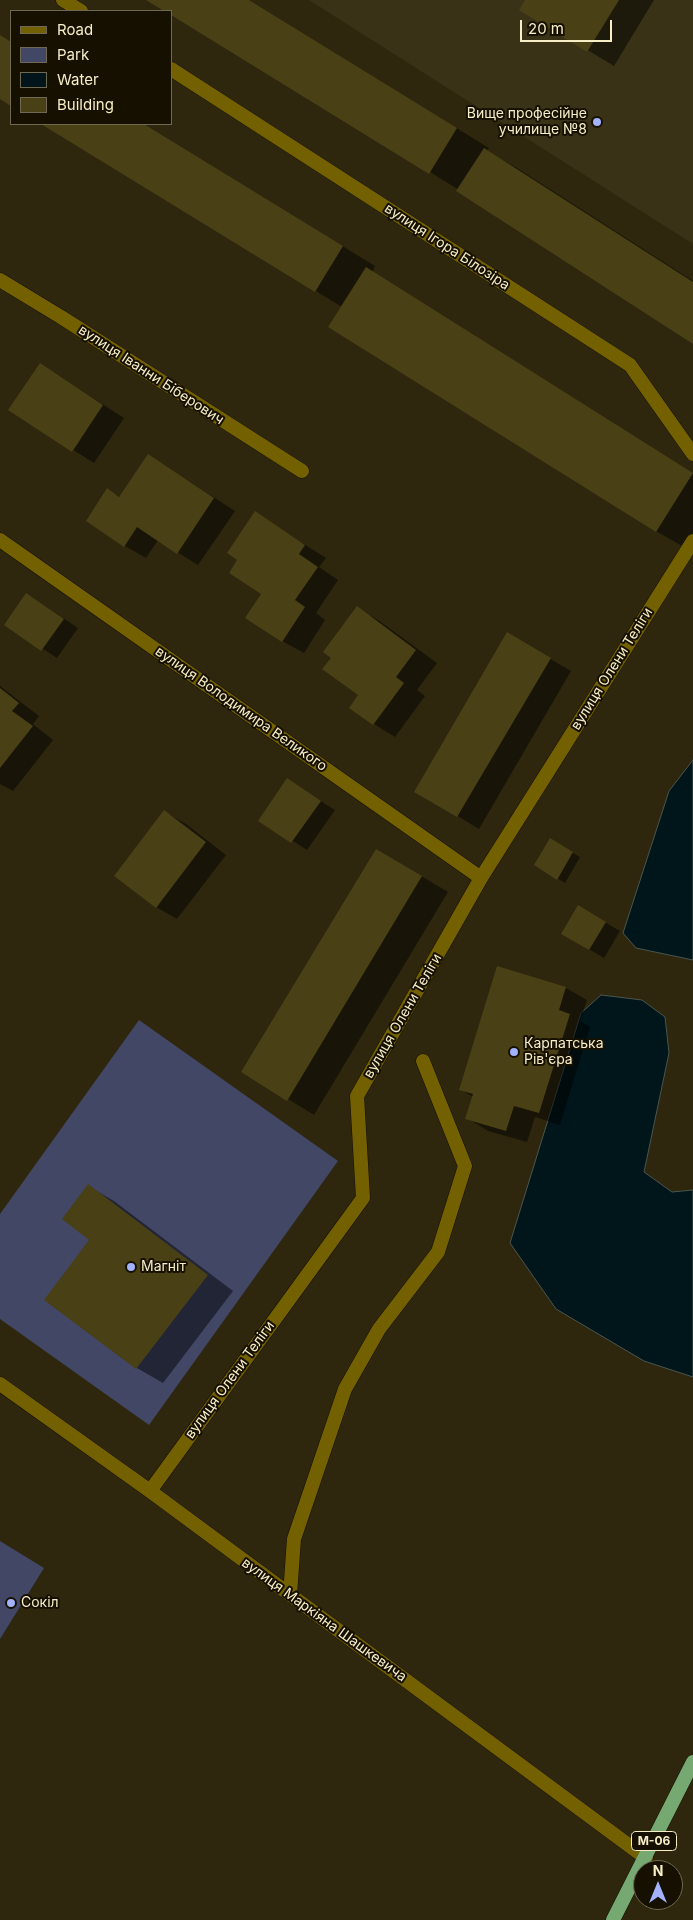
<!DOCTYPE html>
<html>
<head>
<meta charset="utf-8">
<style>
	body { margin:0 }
	#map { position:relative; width:693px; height:1920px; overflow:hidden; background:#2e270e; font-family:Inter,sans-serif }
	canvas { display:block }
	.legend { position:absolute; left:10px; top:10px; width:162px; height:115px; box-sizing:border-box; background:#161000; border:1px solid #706850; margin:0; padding:6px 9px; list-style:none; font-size:15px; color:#f7edc7 }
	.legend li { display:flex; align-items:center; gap:10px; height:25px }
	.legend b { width:25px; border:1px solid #706850 }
	.north { position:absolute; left:633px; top:1860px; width:50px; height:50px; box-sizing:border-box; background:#161000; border:1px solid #706850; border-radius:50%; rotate:0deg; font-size:14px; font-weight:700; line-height:20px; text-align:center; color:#f7edc7 }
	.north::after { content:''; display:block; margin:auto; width:18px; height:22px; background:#a3b2fd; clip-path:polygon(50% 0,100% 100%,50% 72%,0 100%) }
	.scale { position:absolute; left:520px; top:20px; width:92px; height:22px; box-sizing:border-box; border:2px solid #f7edc7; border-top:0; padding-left:6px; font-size:15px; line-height:18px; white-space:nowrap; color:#f7edc7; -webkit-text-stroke:4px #161000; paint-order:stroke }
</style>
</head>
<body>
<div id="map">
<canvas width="693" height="1920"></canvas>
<ul class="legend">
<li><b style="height:6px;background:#736000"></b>Road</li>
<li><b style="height:14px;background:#414765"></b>Park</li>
<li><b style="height:14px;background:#00161b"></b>Water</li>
<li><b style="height:14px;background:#4a4016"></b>Building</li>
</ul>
<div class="north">N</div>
<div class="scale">20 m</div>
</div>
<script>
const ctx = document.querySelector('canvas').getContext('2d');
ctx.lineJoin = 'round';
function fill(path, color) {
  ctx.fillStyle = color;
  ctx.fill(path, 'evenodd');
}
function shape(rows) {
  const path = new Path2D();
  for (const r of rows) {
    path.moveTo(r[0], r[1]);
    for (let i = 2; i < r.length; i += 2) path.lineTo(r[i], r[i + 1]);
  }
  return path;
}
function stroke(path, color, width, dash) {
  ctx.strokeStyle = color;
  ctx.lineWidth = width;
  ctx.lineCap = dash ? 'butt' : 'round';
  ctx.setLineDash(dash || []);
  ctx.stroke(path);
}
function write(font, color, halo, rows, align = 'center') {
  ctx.font = font + ' Inter,sans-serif';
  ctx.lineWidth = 4;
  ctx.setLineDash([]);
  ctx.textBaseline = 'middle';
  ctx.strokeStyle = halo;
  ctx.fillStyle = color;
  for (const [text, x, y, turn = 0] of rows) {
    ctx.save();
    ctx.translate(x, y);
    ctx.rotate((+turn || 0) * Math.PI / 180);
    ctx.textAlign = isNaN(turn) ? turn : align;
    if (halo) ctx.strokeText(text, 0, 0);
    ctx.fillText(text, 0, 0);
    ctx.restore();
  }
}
fill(shape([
	[309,0,693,0,693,244]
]), '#393216');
fill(shape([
	[139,1020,338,1161,149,1425,0,1319,0,1214],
	[0,1541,44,1568,0,1639]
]), '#414765');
const water = shape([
	[693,760,693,960,636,948,623,933,669,791,693,760],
	[601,995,642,1000,665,1017,669,1053,644,1172,672,1192,693,1190,693,1377,644,1361,556,1309,510,1243,581,1013,601,995]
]);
fill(water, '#00161b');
stroke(water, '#4a564f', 1);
fill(shape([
	[149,0,249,0,489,148,487,151,517,168,693,281,693,342,459,190,171,11,167,11],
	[527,0,654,0,614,66,521,10],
	[0,36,11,43,11,104,0,97],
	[43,124,144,124,375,266,372,272,693,473,693,544,689,550,656,531,342,307],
	[40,364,124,418,94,463,10,410],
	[148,455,235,511,198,565,158,540,146,558,125,546,108,490,120,497],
	[255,513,326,558,319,567,338,580,316,613,325,620,304,653,282,641,262,594,239,560],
	[27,594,78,628,57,658,5,624],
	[357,608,378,620,437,663,417,690,425,696,395,737,374,724,351,707,360,695,332,657],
	[508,634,571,671,479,829,416,791],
	[0,686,39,716,33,724,53,740,13,791,0,784],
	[287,780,335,810,307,850,260,820],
	[165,812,186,824,226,855,177,919,156,907],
	[550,840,580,857,565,883,535,865],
	[403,865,448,892,314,1115,288,1099],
	[579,907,620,931,604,958,563,934],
	[566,988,587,1000,580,1021,590,1027,560,1125,535,1117,527,1142,488,1131,467,1118,473,1097,460,1089],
	[88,1186,114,1201,233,1291,163,1383,137,1368,46,1300,91,1240]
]), '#0007');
fill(shape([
	[146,0,249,0,457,128,429,174,171,15,171,11,164,11],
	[525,0,619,0,587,52,519,10],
	[0,35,11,42,11,106,0,99],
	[41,124,144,124,343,246,315,292],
	[484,148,693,282,693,344,456,191],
	[366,267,693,473,656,532,328,327],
	[40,363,103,405,72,452,8,410],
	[148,454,214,498,177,554,137,527,124,547,86,521,107,488,119,497],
	[255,511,305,545,299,554,318,567,295,600,305,607,282,642,245,618,261,594,229,573,237,560,227,553],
	[26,593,64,619,41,651,4,625],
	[357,606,416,650,396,677,404,683,373,725,349,708,358,695,322,669,331,658,323,652],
	[507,632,551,658,457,817,414,792],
	[0,688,19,703,12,711,33,726,0,768],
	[287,778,321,801,291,843,258,821],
	[164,810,206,842,156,908,114,876],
	[550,838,573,852,557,880,534,865],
	[376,849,422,876,287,1101,241,1072],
	[578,905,606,922,589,950,561,934],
	[497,966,566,987,559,1010,570,1014,539,1113,514,1106,506,1131,465,1119,473,1094,459,1090],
	[88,1184,208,1275,136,1369,44,1300,89,1240,62,1219]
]), '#4a4016');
const service = shape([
	[290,1595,294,1539,345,1389,379,1329,438,1252,465,1166,423,1061]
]);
const minor = shape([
	[63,0,81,11],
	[171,69,630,365,693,454],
	[0,280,61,317,302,471],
	[0,540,481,878],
	[0,1384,150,1491,646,1858],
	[150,1491,363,1198,357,1096,481,878,693,541]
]);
const trunk = shape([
	[613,1920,693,1762]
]);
stroke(service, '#161000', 15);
stroke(minor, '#161000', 15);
stroke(trunk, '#161000', 15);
stroke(service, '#736000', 14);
stroke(minor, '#736000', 14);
stroke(trunk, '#76a872', 14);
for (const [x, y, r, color] of [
	[597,122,5,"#a3b2fd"],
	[514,1052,5,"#a3b2fd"],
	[131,1267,5,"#a3b2fd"],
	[11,1603,5,"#a3b2fd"]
]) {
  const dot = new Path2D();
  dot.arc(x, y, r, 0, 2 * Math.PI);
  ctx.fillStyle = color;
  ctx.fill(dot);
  stroke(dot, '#161000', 2);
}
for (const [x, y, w] of [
	[654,1841,45]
]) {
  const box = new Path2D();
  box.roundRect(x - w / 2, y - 9.5, w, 19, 4);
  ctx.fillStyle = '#161000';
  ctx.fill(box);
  stroke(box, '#f7edc7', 1);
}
write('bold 12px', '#f7edc7', null, [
	["М-06",654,1841]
]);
write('14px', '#f7edc7', '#161000', [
	["Вище професійне",587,114,"right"],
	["училище №8",587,130,"right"],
	["Карпатська",524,1044],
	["Рів'єра",524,1060],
	["Магніт",141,1267],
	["Сокіл",21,1603]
], 'left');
write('14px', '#f7edc7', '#161000', [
	["вулиця Ігора Білозіра",447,247,33],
	["вулиця Іванни Біберович",151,375,33],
	["вулиця Олени Теліги",612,669,-58],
	["вулиця Володимира Великого",241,709,35],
	["вулиця Олени Теліги",403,1016,-60],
	["вулиця Олени Теліги",230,1380,-54],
	["вулиця Маркіяна Шашкевича",324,1620,36]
]);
</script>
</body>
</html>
